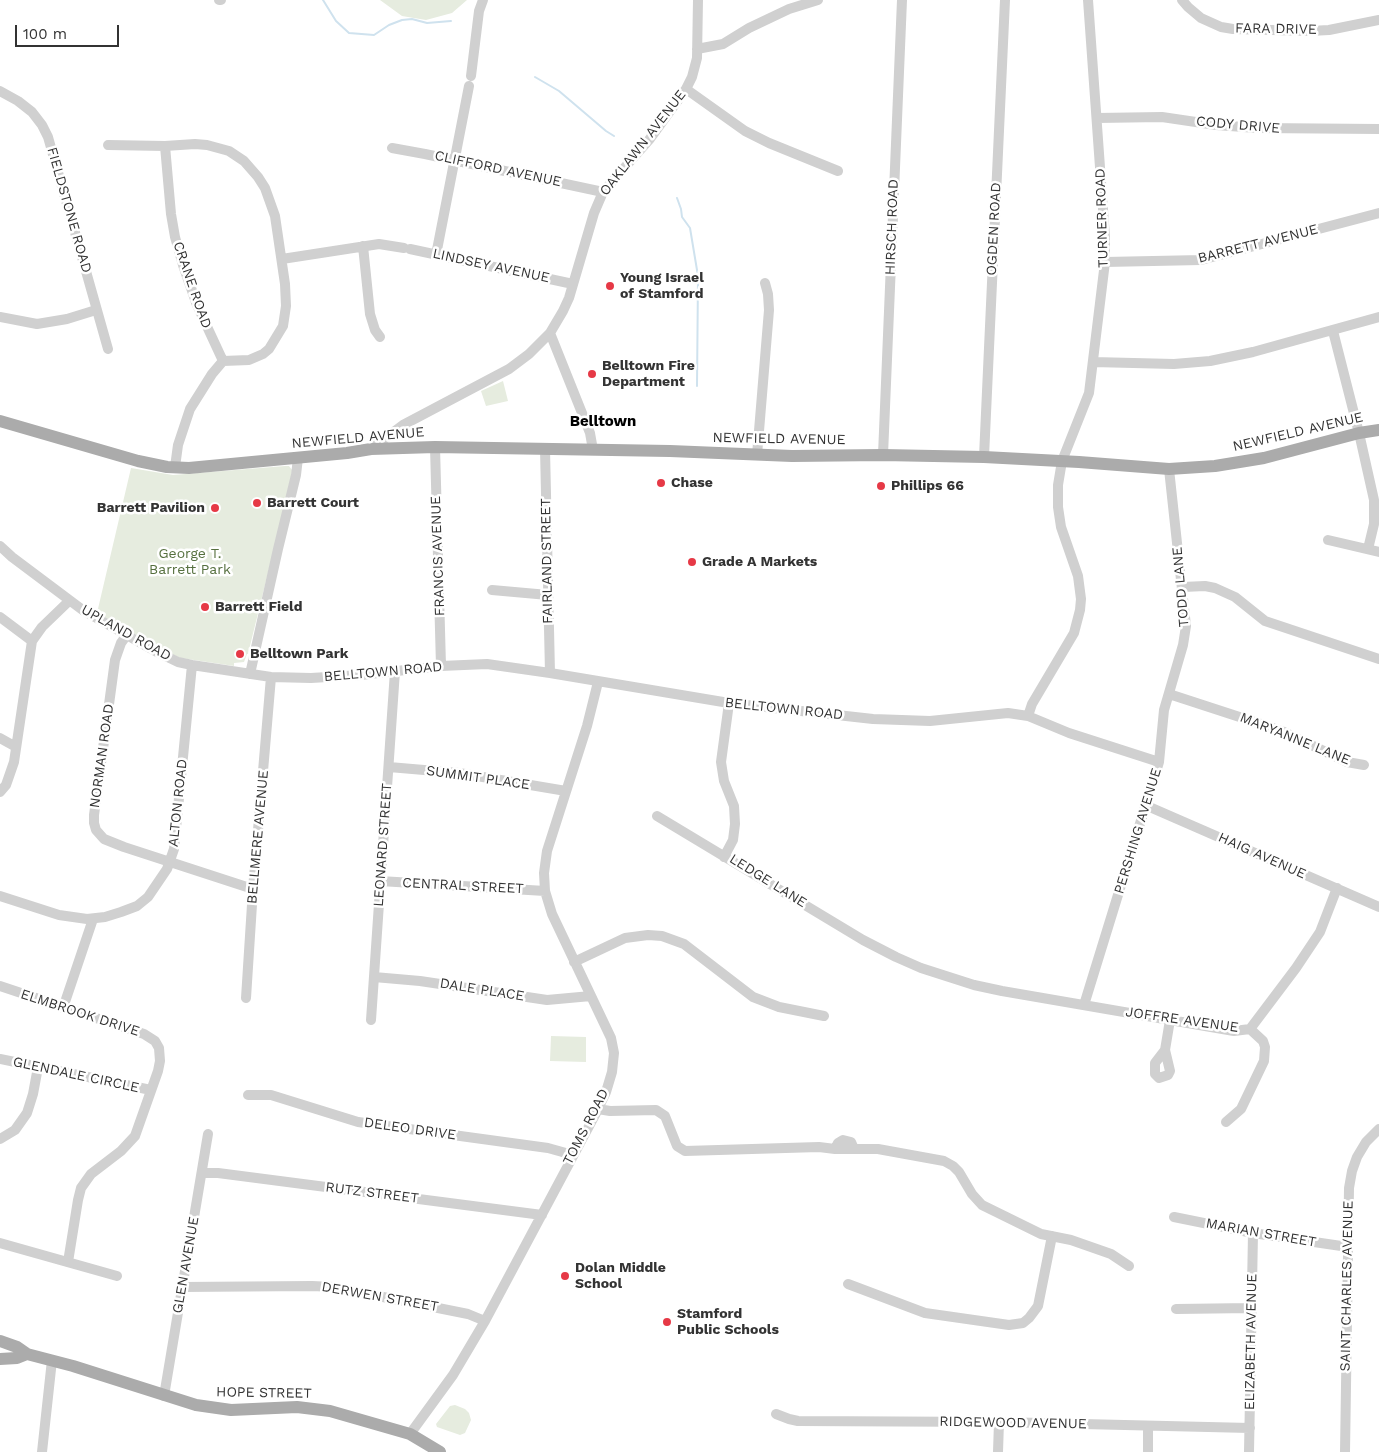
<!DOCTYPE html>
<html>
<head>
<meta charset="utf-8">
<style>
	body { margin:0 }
	#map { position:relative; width:1379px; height:1452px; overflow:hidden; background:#fff; font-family:"Work Sans",sans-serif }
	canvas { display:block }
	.scale { position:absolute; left:15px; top:25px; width:104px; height:22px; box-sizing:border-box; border:2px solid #333; border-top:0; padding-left:6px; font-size:15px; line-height:18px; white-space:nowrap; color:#333; -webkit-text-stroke:4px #fff; paint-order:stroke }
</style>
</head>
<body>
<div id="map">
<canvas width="1379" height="1452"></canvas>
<div class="scale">100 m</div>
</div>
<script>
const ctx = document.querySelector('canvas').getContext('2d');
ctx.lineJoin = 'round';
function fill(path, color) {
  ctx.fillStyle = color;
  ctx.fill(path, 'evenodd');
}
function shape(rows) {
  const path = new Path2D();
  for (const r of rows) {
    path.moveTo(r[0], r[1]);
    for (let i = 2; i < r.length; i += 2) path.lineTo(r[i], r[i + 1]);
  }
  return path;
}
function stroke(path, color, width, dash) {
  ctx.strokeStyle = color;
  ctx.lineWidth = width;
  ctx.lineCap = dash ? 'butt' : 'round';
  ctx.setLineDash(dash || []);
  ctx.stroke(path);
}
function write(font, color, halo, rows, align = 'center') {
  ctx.font = font + ' "Work Sans",sans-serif';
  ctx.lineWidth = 5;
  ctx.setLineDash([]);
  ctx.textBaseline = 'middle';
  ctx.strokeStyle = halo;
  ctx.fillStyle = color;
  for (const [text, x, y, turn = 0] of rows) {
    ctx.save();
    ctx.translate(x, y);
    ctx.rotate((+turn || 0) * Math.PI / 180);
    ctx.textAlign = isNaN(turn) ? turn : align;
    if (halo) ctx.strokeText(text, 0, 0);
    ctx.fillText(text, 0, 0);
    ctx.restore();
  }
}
fill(shape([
	[380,0,467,0,452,13,426,20,402,16],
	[503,381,508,401,486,406,481,391],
	[285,466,289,466,292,470,290,483,248,654,247,654,244,662,234,663,234,666,181,658,167,652,97,613,131,468,173,475],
	[551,1036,586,1037,586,1062,550,1061],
	[455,1405,465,1409,469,1413,471,1420,465,1433,460,1435,437,1427,436,1424,450,1406]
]), '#e6ecdf');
stroke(shape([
	[323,0,336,21,349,33,374,35,389,25,402,20,412,19,427,23,451,21],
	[535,77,559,91,606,131,614,136],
	[677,198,681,209,682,217,690,228,698,276,697,386]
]), '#cfe2ee', 2);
stroke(shape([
	[219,0,221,0],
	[1182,0,1188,7,1201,18,1221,27,1233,29,1310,31,1329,30,1379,20],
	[697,49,723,44,749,28,789,9,818,0],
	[471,76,479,11,483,0],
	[686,89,745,131,769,143,838,171],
	[0,91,18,101,32,112,42,125,48,137,108,349],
	[1097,118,1162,117,1216,125,1257,128,1379,129],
	[108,145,165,146,195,144,207,145,229,151,244,161,258,177,265,188,275,216,285,284,286,306,283,326,269,349,263,354,249,360,223,361,212,374,190,409,178,445,175,467],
	[165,146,171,214,175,237,183,265,197,305,223,361],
	[392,148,425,154,603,192],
	[363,246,370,314,375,330,380,337],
	[410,249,573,284],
	[436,255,469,86],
	[282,259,379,244,404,248],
	[1105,262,1201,260,1379,213],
	[0,317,37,324,67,319,96,310],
	[1333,331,1359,433,1374,500,1374,524,1368,549],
	[550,333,590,433,593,450],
	[1093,362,1174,364,1210,361,1253,352,1379,317],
	[435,447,441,666],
	[371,449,403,425,509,369,529,354,550,333,563,311,569,298,594,213,603,192,649,140,686,89,692,77,697,58,698,0],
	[545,449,550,673],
	[757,455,769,310,768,294,765,283],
	[883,455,902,0],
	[984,457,1005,0],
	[1328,540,1379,552],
	[0,546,12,557,84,611,155,651,178,662,192,665,271,677,311,678,361,675,441,666,487,664,550,673,729,703,873,719,930,721,1008,713,1028,716,1032,704,1074,633,1080,610,1081,599,1078,576,1061,527,1058,507,1058,485,1062,461,1089,393,1105,262,1105,237,1088,0],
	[1183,587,1205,586,1215,588,1235,597,1265,621,1379,659],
	[492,590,548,595],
	[0,617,32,641],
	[126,636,121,643,115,660,94,815,94,823,96,830,104,839,124,847,253,889],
	[250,674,278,549,296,475,298,458],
	[1169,694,1261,724,1284,732,1347,762,1364,765],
	[1028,716,1069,733,1159,762],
	[0,738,16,747],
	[389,767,459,773,566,791],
	[0,792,6,785,14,762,32,641,42,627,69,601],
	[1145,805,1379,907],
	[657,816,863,940,896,957,921,968,974,985,1002,991,1234,1031,1250,1029,1296,968,1320,932,1337,888],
	[724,857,733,840,735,824,734,806,724,781,721,762,729,703],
	[380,881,545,891],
	[0,896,59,915,87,919,105,917,121,912,137,906,148,897,167,869,174,849,192,665],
	[574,962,625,938,648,935,662,936,684,944,753,997,779,1007,824,1016],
	[374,977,420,981,547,1000,591,996],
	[0,986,144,1034,155,1041,159,1048,160,1061,158,1071,135,1136,121,1151,91,1174,81,1188,78,1200,68,1262],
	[246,998,253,889,271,677],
	[1084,1005,1159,762,1164,710,1183,645,1186,626,1169,469],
	[63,1008,93,919],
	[371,1020,395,671],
	[1165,1050,1155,1063,1155,1074,1159,1078,1168,1075,1170,1071,1165,1050,1170,1020],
	[0,1059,151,1090],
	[248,1095,271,1095,358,1122,548,1148,573,1155],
	[598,1109,610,1111,656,1110,665,1116,677,1146,685,1151,819,1147,835,1149,878,1149,944,1161,953,1166,959,1172,972,1194,982,1205,1041,1234,1071,1240,1111,1254,1129,1266],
	[1226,1122,1241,1109,1264,1061,1265,1047,1263,1041,1250,1029],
	[0,1139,15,1130,27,1113,33,1094,38,1067],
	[835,1149,838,1143,843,1140,851,1142,854,1149],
	[202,1173,218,1173,542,1215],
	[1174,1217,1253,1233,1348,1247],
	[0,1243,117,1276],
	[848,1284,925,1313,1009,1325,1023,1323,1029,1318,1038,1306,1052,1236],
	[182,1287,312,1286,333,1287,468,1314,485,1321],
	[1176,1309,1251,1308],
	[164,1396,208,1134],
	[776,1414,789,1419,798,1421,999,1422,1250,1428],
	[410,1434,453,1375,485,1321,595,1115,606,1092,612,1072,614,1053,611,1038,552,914,545,891,544,873,547,851,587,726,598,682],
	[42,1452,52,1360],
	[998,1452,999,1422],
	[1148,1452,1148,1426],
	[1249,1452,1253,1233],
	[1345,1452,1349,1188,1352,1171,1357,1157,1366,1142,1379,1129]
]), '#d0d0d0', 10);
stroke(shape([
	[0,421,138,461,167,467,189,468,347,453,371,449,435,447,670,451,792,456,883,455,984,457,1079,462,1169,469,1215,466,1264,458,1359,433,1379,430],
	[0,1341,17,1347,27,1354,73,1366,196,1405,231,1410,297,1407,330,1411,410,1434,440,1452],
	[0,1359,17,1358,27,1354]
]), '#ababab', 12);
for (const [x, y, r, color] of [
	[610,286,5,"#e63946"],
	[592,374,5,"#e63946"],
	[661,483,5,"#e63946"],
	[881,486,5,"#e63946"],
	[257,503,5,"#e63946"],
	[215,508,5,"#e63946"],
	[692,562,5,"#e63946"],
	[205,607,5,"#e63946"],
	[240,654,5,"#e63946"],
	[565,1276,5,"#e63946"],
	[667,1322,5,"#e63946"]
]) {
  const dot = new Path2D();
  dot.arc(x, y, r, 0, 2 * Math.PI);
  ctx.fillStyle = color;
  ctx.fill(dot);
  stroke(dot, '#fff', 2);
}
write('14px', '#333', '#fff', [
	["FARA DRIVE",1276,29,1],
	["CODY DRIVE",1238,125,5],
	["OAKLAWN AVENUE",643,143,-52],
	["CLIFFORD AVENUE",498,169,12],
	["FIELDSTONE ROAD",69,210,74],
	["TURNER ROAD",1102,218,-92],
	["HIRSCH ROAD",892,227,-88],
	["OGDEN ROAD",994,229,-87],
	["BARRETT AVENUE",1258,244,-14],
	["LINDSEY AVENUE",491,266,12],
	["CRANE ROAD",192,285,71],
	["NEWFIELD AVENUE",1298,432,-13],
	["NEWFIELD AVENUE",358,438,-5],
	["NEWFIELD AVENUE",779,439,1],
	["FRANCIS AVENUE",438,556,-92],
	["FAIRLAND STREET",547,561,-91],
	["TODD LANE",1181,587,-95],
	["UPLAND ROAD",126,633,29],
	["BELLTOWN ROAD",383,672,-5],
	["BELLTOWN ROAD",784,709,6],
	["MARYANNE LANE",1295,739,22],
	["NORMAN ROAD",102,756,-82],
	["SUMMIT PLACE",478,778,8],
	["ALTON ROAD",178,803,-84],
	["PERSHING AVENUE",1138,831,-73],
	["BELLMERE AVENUE",258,837,-85],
	["LEONARD STREET",383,845,-86],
	["HAIG AVENUE",1262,856,24],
	["LEDGE LANE",768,881,32],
	["CENTRAL STREET",463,886,3],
	["DALE PLACE",482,990,9],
	["ELMBROOK DRIVE",80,1013,18],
	["JOFFRE AVENUE",1182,1020,8],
	["GLENDALE CIRCLE",76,1075,12],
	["TOMS ROAD",586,1127,-63],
	["DELEO DRIVE",410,1129,8],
	["RUTZ STREET",372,1193,7],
	["MARIAN STREET",1261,1233,10],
	["GLEN AVENUE",186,1265,-80],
	["SAINT CHARLES AVENUE",1347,1286,-89],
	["DERWEN STREET",380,1297,10],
	["ELIZABETH AVENUE",1251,1342,-89],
	["HOPE STREET",264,1393,1],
	["RIDGEWOOD AVENUE",1013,1423,1]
]);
write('bold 14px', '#333', '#fff', [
	["Young Israel",620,278],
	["of Stamford",620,294],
	["Belltown Fire",602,366],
	["Department",602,382],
	["Chase",671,483],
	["Phillips 66",891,486],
	["Barrett Court",267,503],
	["Barrett Pavilion",205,508,"right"],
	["Grade A Markets",702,562],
	["Barrett Field",215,607],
	["Belltown Park",250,654],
	["Dolan Middle",575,1268],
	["School",575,1284],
	["Stamford",677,1314],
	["Public Schools",677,1330]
], 'left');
write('14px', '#56703f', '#fff', [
	["George T.",190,554],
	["Barrett Park",190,570]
]);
write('bold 15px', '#000', '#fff', [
	["Belltown",603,422]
]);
</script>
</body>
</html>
